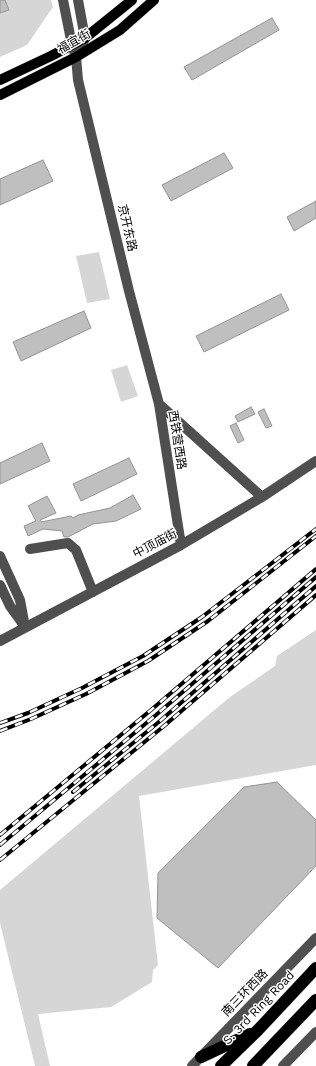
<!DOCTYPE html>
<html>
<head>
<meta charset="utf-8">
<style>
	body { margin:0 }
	canvas { display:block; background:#fff }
</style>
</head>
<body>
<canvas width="316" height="1066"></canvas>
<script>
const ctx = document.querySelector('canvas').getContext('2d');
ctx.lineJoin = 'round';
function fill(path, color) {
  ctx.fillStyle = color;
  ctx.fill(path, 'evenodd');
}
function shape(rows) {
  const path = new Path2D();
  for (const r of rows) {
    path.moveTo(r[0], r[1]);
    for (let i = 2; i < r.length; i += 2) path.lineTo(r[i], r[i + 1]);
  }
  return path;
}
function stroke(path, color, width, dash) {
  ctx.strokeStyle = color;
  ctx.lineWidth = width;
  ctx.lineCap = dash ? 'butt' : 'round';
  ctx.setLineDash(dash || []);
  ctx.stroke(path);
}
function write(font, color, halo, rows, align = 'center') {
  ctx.font = font + ' "Work Sans","Noto Sans SC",sans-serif';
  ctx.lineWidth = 3;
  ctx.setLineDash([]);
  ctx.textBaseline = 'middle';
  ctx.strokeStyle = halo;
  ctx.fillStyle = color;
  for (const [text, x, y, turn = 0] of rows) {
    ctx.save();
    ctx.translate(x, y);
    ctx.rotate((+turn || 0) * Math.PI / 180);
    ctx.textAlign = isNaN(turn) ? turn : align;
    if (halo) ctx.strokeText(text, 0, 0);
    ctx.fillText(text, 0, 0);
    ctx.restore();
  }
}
fill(shape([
	[0,0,51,0,53,7,27,45,0,57],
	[99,252,110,299,87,303,76,256],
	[127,365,138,396,121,402,111,370],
	[316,630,316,765,139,796,158,965,153,970,152,982,111,1007,38,1014,50,1066,35,1066,0,923,0,890,230,697,275,666,277,656]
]), '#d6d6d6');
const building = shape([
	[0,0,5,0,9,10,0,13,0,0],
	[272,18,279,30,192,80,184,67,272,18],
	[224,153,233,168,171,201,162,185,224,153],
	[43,160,53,181,0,205,0,179,43,160],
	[316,201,316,218,294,231,287,217,316,201],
	[281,294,289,310,204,352,196,336,281,294],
	[84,311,91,328,21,361,13,342,84,311],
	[251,407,255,414,238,422,235,416,251,407],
	[264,409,272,426,266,428,258,412,264,409],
	[236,423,244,440,238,443,230,426,236,423],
	[42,443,50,461,0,484,0,463,42,443],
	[129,458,137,474,81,501,73,484,129,458],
	[133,495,141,509,116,521,93,524,68,537,64,537,62,531,43,529,28,536,24,526,36,521,28,506,47,496,56,513,40,520,41,522,71,516,73,518,78,515,110,508,133,495],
	[277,782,316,820,316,866,218,968,157,918,158,873,244,787,277,782]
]);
fill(building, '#bfbfbf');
stroke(building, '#939393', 1);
const major = shape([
	[0,80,51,56,85,38,132,0],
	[0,95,76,57,120,30,154,0]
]);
const highway = shape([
	[201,1057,250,1034],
	[221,1066,258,1030,316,968],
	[253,1066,316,1000]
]);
stroke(major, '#dbdbdb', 11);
stroke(highway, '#dbdbdb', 13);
stroke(shape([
	[63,0,72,45,76,57,78,80,129,291,159,404,181,545],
	[76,57,85,38,78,0],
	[159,404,262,497],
	[30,549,68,543,76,550,93,592],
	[0,556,20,600,25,627],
	[0,585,10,606,23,624],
	[0,641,181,545,262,497,316,461],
	[192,1066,316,938],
	[283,1066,316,1032]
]), '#4f4f4f', 10);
stroke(major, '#000', 10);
stroke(highway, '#000', 12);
const rail = shape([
	[0,723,28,713,82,688,143,656,202,617,316,529],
	[0,731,31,719,86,694,148,661,208,621,316,536],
	[73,792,160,721,316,586],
	[0,835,151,710,316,569],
	[0,845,156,715,316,577],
	[0,860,164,726,316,595]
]);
stroke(rail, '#000', 4);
stroke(rail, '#fff', 2.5, [8]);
write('12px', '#000', '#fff', [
	["福宜街",74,42,-30],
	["京开东路",127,228,77],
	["西铁营西路",177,440,81],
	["中顶庙街",155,544,-28],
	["南三环西路",245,993,-46],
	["S. 3rd Ring Road",259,1008,-46]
]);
</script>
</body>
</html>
